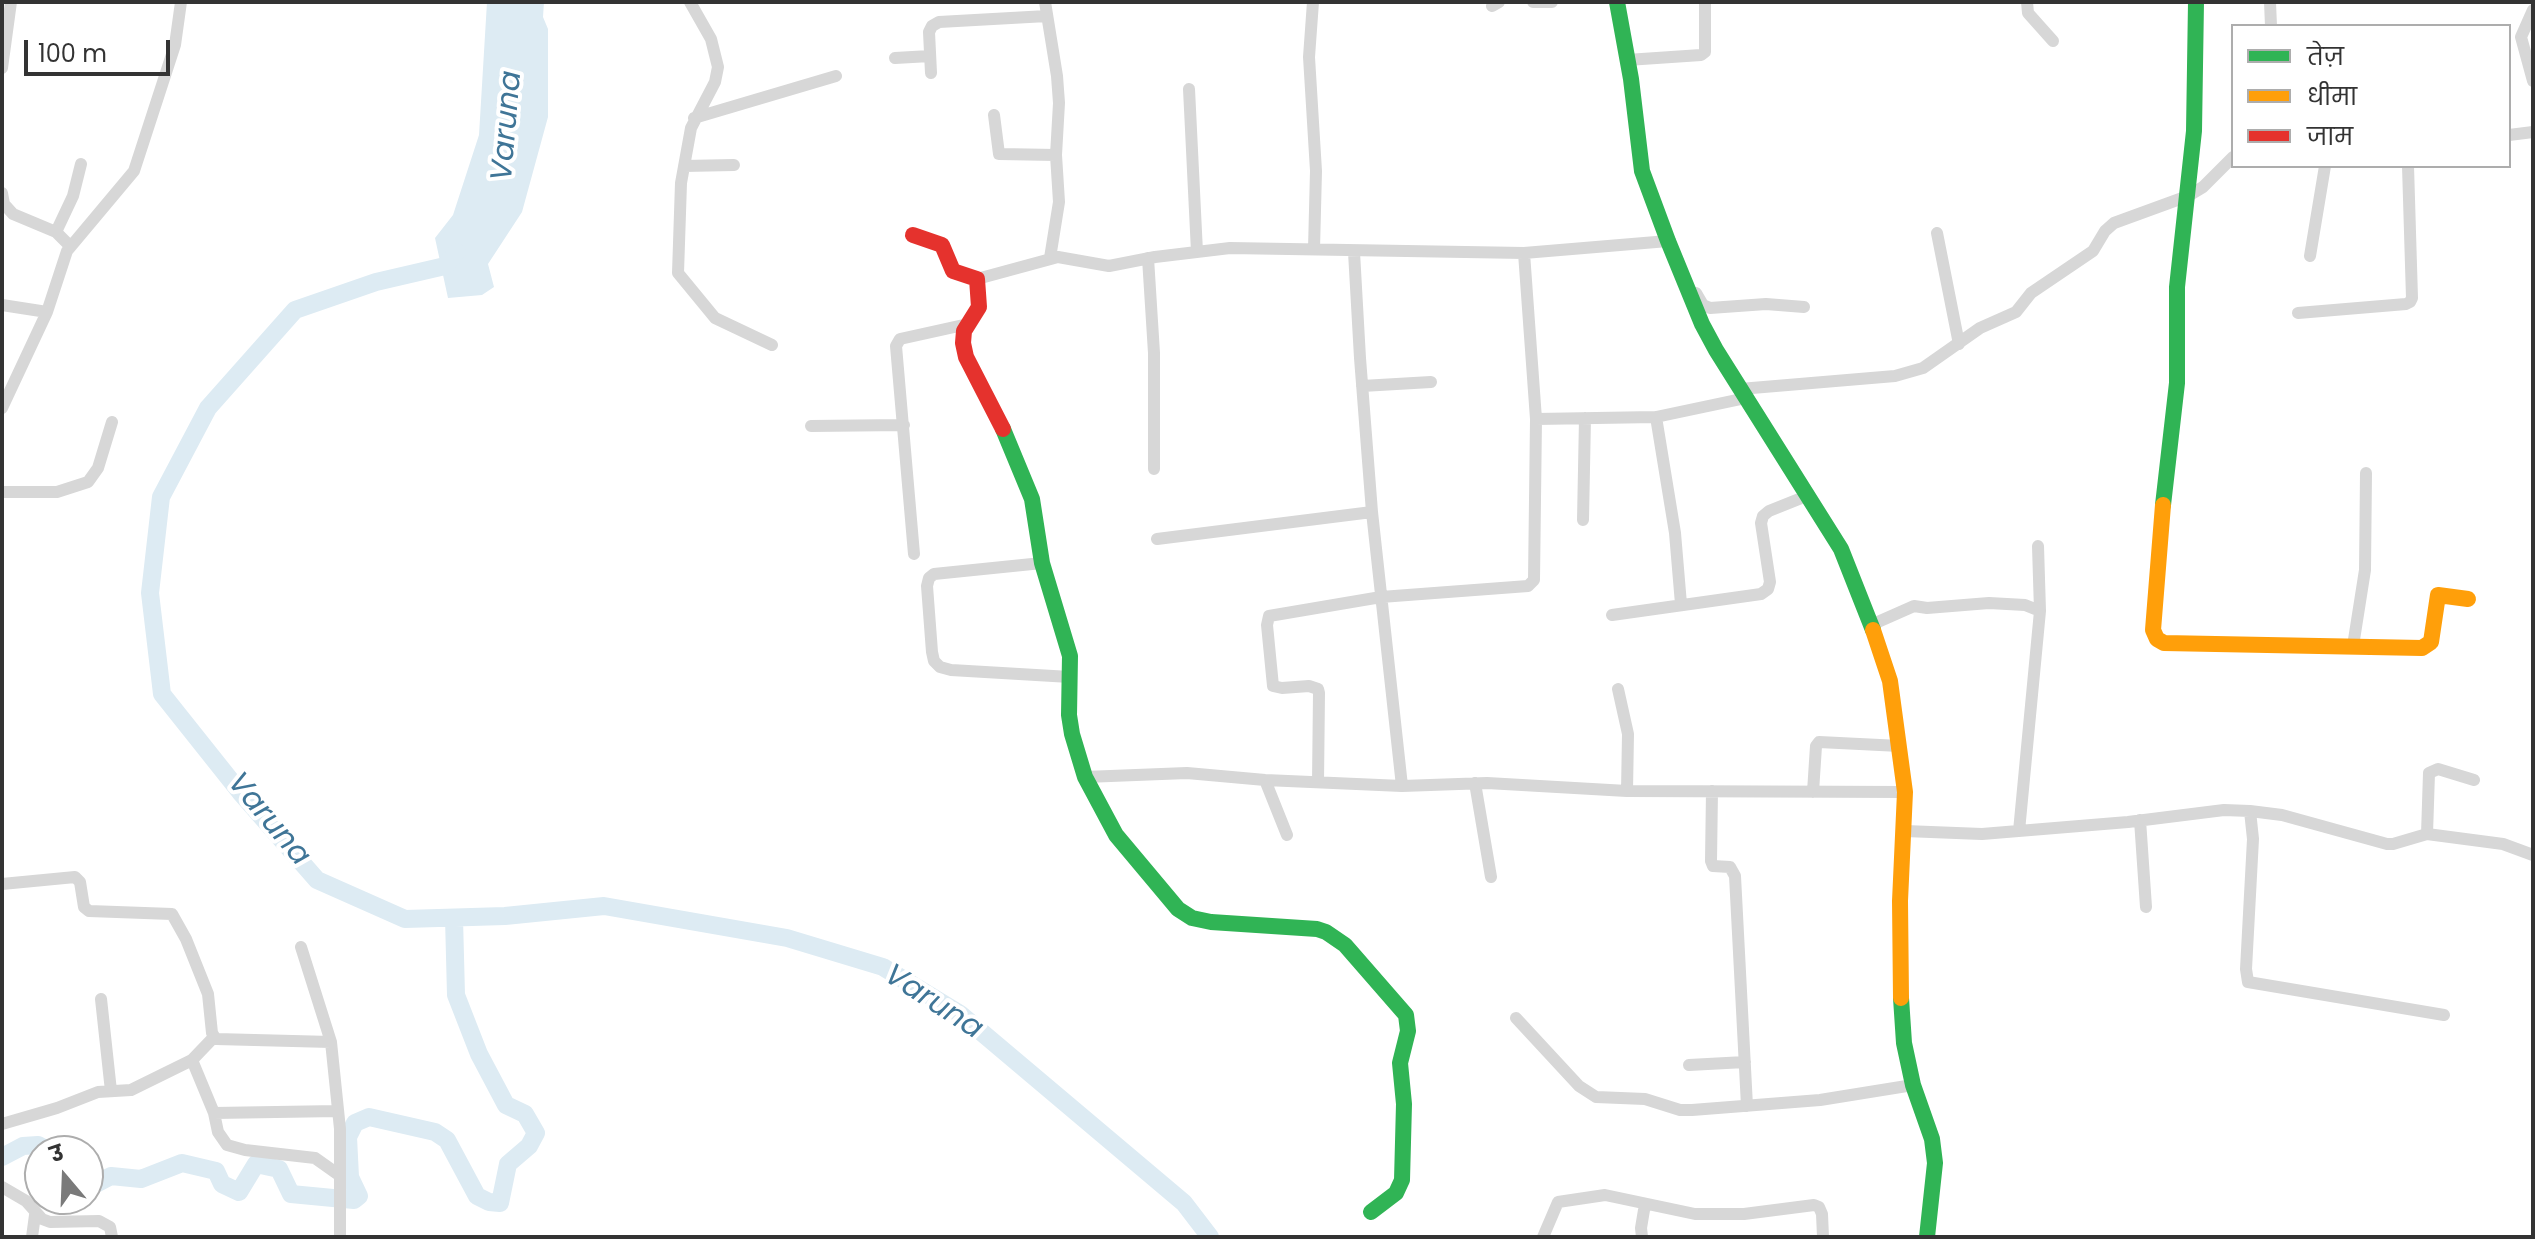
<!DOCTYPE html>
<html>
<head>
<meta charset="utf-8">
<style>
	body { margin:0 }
	#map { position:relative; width:2535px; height:1239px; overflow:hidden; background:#fff; font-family:Poppins,"Noto Sans Devanagari",sans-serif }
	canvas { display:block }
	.frame { position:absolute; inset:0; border:4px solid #333; pointer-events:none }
	.legend { position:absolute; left:2231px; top:24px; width:280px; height:144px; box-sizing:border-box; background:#fff; border:2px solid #adadad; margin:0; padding:10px 14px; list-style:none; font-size:24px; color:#333 }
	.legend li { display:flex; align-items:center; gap:16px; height:40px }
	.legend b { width:40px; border:2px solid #adadad }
	.north { position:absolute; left:24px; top:1135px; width:80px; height:80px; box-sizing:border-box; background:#fff; border:2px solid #adadad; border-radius:50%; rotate:341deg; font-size:22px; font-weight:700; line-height:32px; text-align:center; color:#333 }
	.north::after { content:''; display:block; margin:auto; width:28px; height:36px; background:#7a7a7a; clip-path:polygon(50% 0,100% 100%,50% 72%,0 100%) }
	.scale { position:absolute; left:24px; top:40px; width:146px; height:36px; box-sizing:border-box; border:4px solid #333; border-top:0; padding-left:10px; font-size:24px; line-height:28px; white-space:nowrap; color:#333; -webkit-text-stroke:6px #fff; paint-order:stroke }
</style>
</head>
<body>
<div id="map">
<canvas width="2535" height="1239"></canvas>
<div class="frame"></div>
<ul class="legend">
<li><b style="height:10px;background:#30b455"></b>तेज़</li>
<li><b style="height:10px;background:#ff9f0a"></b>धीमा</li>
<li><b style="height:10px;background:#e5322d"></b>जाम</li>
</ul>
<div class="north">उ</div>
<div class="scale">100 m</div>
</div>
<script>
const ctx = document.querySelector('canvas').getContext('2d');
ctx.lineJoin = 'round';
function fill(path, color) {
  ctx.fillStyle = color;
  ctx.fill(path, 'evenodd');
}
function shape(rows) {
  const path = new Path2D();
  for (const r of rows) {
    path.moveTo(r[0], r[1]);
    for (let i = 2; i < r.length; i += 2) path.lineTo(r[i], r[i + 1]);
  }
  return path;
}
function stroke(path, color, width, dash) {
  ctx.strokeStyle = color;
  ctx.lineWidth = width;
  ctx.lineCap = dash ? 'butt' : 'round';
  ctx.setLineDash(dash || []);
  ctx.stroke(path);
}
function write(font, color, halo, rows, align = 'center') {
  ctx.font = font + ' Poppins,sans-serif';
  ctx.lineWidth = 8;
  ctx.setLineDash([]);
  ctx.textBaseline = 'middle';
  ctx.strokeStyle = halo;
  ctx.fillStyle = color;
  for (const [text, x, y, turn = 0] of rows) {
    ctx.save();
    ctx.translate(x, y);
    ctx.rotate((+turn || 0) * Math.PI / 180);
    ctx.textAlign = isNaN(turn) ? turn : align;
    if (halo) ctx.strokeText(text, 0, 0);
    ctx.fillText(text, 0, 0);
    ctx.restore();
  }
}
fill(shape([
	[487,2,544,2,543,17,548,29,548,117,522,212,488,264,494,287,482,295,448,298,435,238,453,215,479,135]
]), '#ddebf3');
stroke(shape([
	[457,252,445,266,376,282,295,310,208,408,161,497,150,593,162,694,240,792,317,880,405,919,505,916,604,906,787,938,883,967,960,1014,1184,1203,1210,1237],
	[2,1157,23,1146,38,1145,49,1151],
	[88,1188,111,1176,141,1179,182,1163,216,1171,222,1184,239,1192,256,1164,279,1169,291,1194,354,1200,359,1196,350,1177,348,1137,355,1123,369,1117,435,1132,447,1140,477,1196,489,1202,500,1203,508,1164,529,1146,536,1133,525,1114,506,1105,479,1054,456,995,454,918]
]), '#ddebf3', 18);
stroke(shape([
	[690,2,711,39,718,67,715,82,691,128,681,183,678,273,715,318,772,345],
	[1045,2,1057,76,1059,103,1056,155,1059,202,1050,258],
	[1313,2,1309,57,1316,171,1314,249],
	[1533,2,1552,2],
	[2027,2,2028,13,2053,41],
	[2270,2,2271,26],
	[1492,6,1499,2],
	[2533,10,2521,37,2533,81],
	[895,58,930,56],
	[1627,60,1701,55,1705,52,1705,2],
	[2,68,11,2],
	[931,73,929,32,932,26,939,22,1047,16],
	[1189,89,1197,252],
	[994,115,999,154,1056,155],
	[694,118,836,76],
	[2509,135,2533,132],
	[684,166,734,165],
	[2,193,4,204,13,214,56,232,70,246],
	[56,232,73,196,81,164],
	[1937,233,1959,344],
	[1354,252,1360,358,1372,512,1402,786],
	[2310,256,2325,166],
	[1148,258,1154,353,1154,469],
	[977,279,1058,257,1109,266,1155,257,1230,248,1524,253,1668,241],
	[1696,293,1703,305,1710,308,1766,304,1804,307],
	[2,305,47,312],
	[2298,313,2406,304,2410,302,2412,298,2408,166],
	[1362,386,1431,382],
	[1740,389,1895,376,1923,368,1980,328,2016,312,2031,293,2093,251,2105,231,2114,223,2188,196,2203,187,2233,157],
	[2,408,47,312,67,251,134,171,175,45,181,2],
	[1656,417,1675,533,1681,604],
	[1536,419,1656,417,1746,398],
	[811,426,904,425],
	[2,492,57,492,88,482,98,468,112,422],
	[1583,520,1585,418],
	[1157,539,1372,512],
	[914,554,896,346,900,339,968,324],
	[1042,563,934,574,929,578,927,586,932,652,934,661,940,667,951,670,1070,677],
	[1612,615,1761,594,1768,589,1770,582,1761,523,1763,516,1769,511,1809,495],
	[1871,625,1914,606,1927,608,1989,603,2025,605,2040,611],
	[2353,646,2365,570,2366,473],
	[1618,689,1628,734,1627,791],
	[1085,777,1187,773,1265,780,1402,786,1487,783,1627,791,1905,792],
	[1265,780,1287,835],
	[1318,782,1319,693,1318,689,1309,686,1282,688,1273,686,1267,625,1269,616,1381,597,1528,586,1534,580,1536,419,1524,253],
	[1475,783,1491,877],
	[1712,791,1711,861,1713,866,1730,867,1735,876,1747,1106],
	[1813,792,1816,746,1819,742,1900,746],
	[2250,811,2253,839,2246,969,2248,982,2444,1015],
	[2140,820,2146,907],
	[1905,831,1982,834,2128,822,2224,810,2250,811,2282,815,2387,844,2393,844,2427,834,2503,844,2533,855],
	[2019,831,2040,611,2038,546],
	[2427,834,2429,773,2438,769,2474,780],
	[2,884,75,877,80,882,84,907,89,911,172,914,186,939,208,994,212,1033,216,1039,331,1042],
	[301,947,331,1042,340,1129,340,1237],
	[101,999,111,1091],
	[1516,1018,1579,1086,1596,1097,1645,1099,1680,1110,1692,1110,1820,1100,1913,1085],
	[192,1060,214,1113,218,1132,227,1145,245,1150,315,1158,339,1175],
	[1689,1065,1745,1062],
	[214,1113,338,1111],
	[2,1124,57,1108,98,1092,131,1090,192,1060,214,1037],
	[2,1187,26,1201,42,1219,50,1222,99,1221,110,1227,112,1237],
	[32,1237,35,1215],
	[1543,1237,1558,1202,1605,1195,1695,1214,1744,1214,1814,1205,1819,1207,1822,1214,1823,1237],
	[1642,1237,1641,1228,1645,1204]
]), '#d7d7d7', 12);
stroke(shape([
	[1617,2,1631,79,1642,171,1668,241,1702,324,1716,350,1841,549,1873,630],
	[1003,429,1032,499,1042,563,1070,656,1069,715,1072,734,1085,777,1116,835,1178,909,1192,918,1211,922,1317,929,1326,932,1345,945,1406,1015,1408,1031,1400,1063,1404,1104,1402,1180,1396,1193,1371,1212],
	[2163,505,2177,383,2177,287,2194,131,2196,2],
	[1901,998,1904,1043,1913,1085,1932,1139,1935,1163,1927,1237]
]), '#30b455', 16);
stroke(shape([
	[2163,505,2153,630,2157,639,2164,643,2422,648,2431,642,2438,595,2468,599],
	[1873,630,1890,681,1905,792,1900,901,1901,998]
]), '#ff9f0a', 16);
stroke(shape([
	[913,235,942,245,953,271,977,279,979,307,964,331,963,343,966,357,1003,429]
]), '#e5322d', 16);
write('italic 30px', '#3f7597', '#fff', [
	["Varuna",508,126,-85],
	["Varuna",268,820,50],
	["Varuna",933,1003,33]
]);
</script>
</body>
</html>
